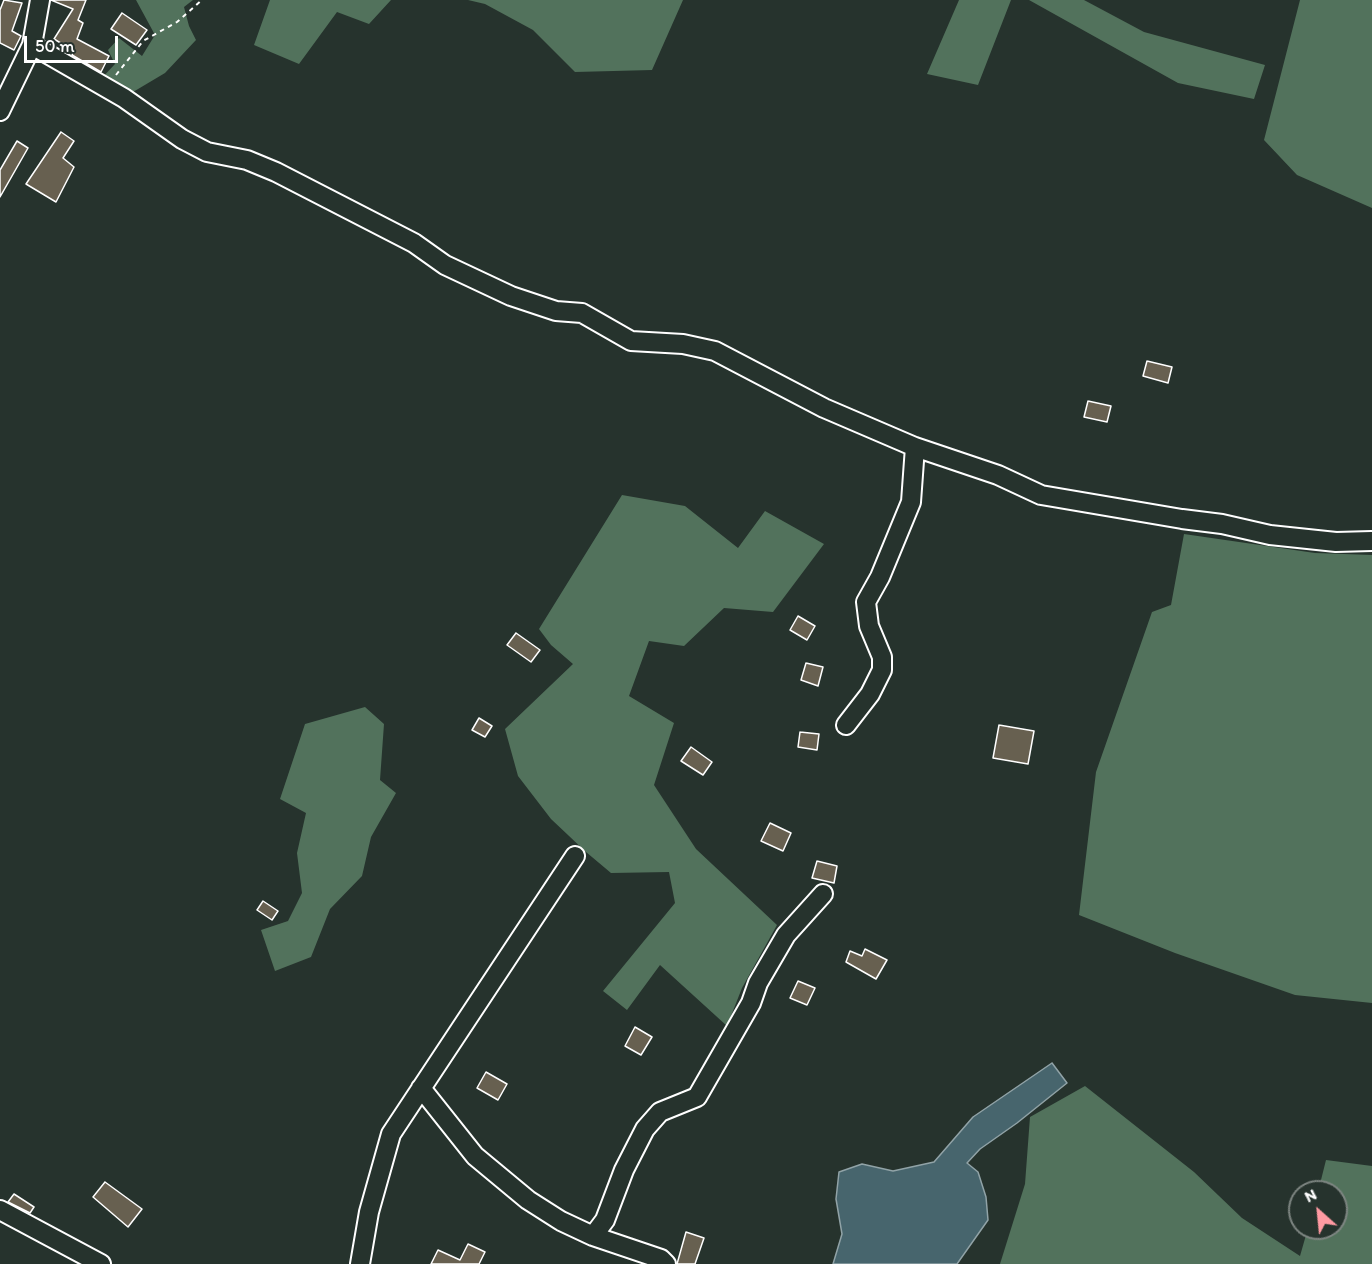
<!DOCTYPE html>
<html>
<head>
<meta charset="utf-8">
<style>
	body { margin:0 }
	#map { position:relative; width:1372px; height:1264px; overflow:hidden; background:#26332d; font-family:Itim,sans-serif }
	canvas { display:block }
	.north { position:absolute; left:1288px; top:1180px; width:60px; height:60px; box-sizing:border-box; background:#26332d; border:2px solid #7d8581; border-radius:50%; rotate:333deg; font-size:16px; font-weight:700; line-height:24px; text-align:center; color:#fff }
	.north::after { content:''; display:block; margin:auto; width:21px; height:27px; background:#ff9aa2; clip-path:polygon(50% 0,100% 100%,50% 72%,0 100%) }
	.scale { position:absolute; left:24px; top:36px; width:94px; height:27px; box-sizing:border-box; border:3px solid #fff; border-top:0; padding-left:8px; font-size:18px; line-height:21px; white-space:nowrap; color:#fff; -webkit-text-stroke:4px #26332d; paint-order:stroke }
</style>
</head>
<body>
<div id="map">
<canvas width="1372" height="1264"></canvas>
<div class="north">N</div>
<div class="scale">50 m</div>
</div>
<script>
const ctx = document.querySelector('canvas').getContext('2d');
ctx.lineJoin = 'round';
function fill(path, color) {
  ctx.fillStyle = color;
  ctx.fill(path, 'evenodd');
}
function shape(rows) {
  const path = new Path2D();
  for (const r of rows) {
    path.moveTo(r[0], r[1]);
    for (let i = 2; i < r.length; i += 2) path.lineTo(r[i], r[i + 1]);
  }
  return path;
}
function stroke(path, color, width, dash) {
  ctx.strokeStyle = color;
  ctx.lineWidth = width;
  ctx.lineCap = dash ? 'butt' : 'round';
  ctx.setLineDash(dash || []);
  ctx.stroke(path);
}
fill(shape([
	[136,0,193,0,184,7,189,26,196,40,165,73,128,95,100,80,115,64,108,50,119,38,142,56,155,35],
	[270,0,391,0,369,24,337,12,299,64,254,45],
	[468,0,683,0,652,70,575,72,533,30,485,4],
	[959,0,1011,0,978,85,927,74],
	[1029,0,1084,0,1144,32,1265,65,1254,99,1178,83],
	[1300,0,1372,0,1372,208,1297,175,1264,140],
	[622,495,685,506,738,548,765,511,824,544,773,612,724,608,684,646,649,641,629,696,674,723,654,785,696,849,777,925,742,988,727,1026,660,965,627,1010,603,991,675,903,669,872,611,873,586,852,551,819,518,776,505,729,573,664,551,645,539,629],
	[1184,534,1315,553,1372,555,1372,1003,1295,995,1175,953,1079,915,1096,772,1152,612,1171,605],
	[365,707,384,724,380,780,396,793,371,837,362,876,330,909,311,957,275,971,261,930,288,921,302,893,297,853,306,813,280,799,305,724],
	[1085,1086,1194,1172,1242,1218,1300,1256,1308,1228,1336,1228,1336,1192,1318,1192,1326,1160,1372,1166,1372,1264,1000,1264,1025,1184,1030,1117]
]), '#52725c');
const water = shape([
	[1052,1063,1067,1083,1017,1123,980,1149,967,1163,978,1172,986,1197,988,1220,957,1264,833,1264,842,1234,836,1199,839,1172,862,1164,893,1171,934,1162,973,1117,1052,1063]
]);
fill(water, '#47656d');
stroke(water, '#91a3a7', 1.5);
const building = shape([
	[4,0,22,3,12,31,21,36,14,50,0,43,0,10,4,0],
	[51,0,86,0,78,20,83,23,77,39,109,56,101,72,72,55,74,51,54,39,73,9,51,0],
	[122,13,147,30,136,45,111,29,122,13],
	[61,132,74,141,63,158,74,167,56,202,26,184,61,132],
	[17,141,28,148,0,197,0,170,17,141],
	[1147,361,1172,367,1168,383,1143,376,1147,361],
	[1088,401,1111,406,1107,422,1084,417,1088,401],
	[798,616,815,626,807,640,790,630,798,616],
	[516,633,540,650,531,662,507,645,516,633],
	[806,663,823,667,818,686,801,680,806,663],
	[479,718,492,726,485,737,472,730,479,718],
	[999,725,1034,731,1028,764,993,758,999,725],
	[800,732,819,734,817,750,798,747,800,732],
	[691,747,712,762,703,775,681,761,691,747],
	[770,823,791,833,783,851,761,841,770,823],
	[817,861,837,866,834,883,812,878,817,861],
	[263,901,278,911,272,920,257,910,263,901],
	[865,949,887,960,876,979,846,962,850,951,862,956,865,949],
	[798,981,815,988,807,1005,790,998,798,981],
	[635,1027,652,1037,641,1055,625,1046,635,1027],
	[486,1072,507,1084,498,1100,477,1088,486,1072],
	[105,1182,142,1209,128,1227,93,1197,105,1182],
	[14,1194,34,1207,30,1213,8,1202,14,1194],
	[686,1232,704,1238,695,1264,677,1264,686,1232],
	[468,1244,485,1252,479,1264,431,1264,438,1250,460,1260,468,1244]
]);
fill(building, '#676050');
stroke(building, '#fff', 1.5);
const minor = shape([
	[32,45,124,98,182,139,207,152,247,160,276,172,414,243,445,265,511,296,556,311,582,313,631,341,683,344,715,351,824,408,915,447,998,475,1041,495,1182,519,1222,524,1270,535,1336,542,1372,541],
	[0,111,32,45,40,0],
	[846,725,870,694,882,670,882,657,869,626,866,602,880,577,911,502,915,447],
	[421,1088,475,1156,528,1200,561,1221,593,1236,661,1259,666,1264],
	[0,1210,101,1264],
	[593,1236,605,1220,624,1170,645,1129,660,1112,697,1097,751,1003,758,983,786,935,823,894],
	[360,1264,369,1212,391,1134,575,856]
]);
stroke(minor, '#fff', 22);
stroke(shape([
	[116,75,143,41,177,22,202,0]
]), '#fff', 2, [4.5, 4.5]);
stroke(minor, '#26332d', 18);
</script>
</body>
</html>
